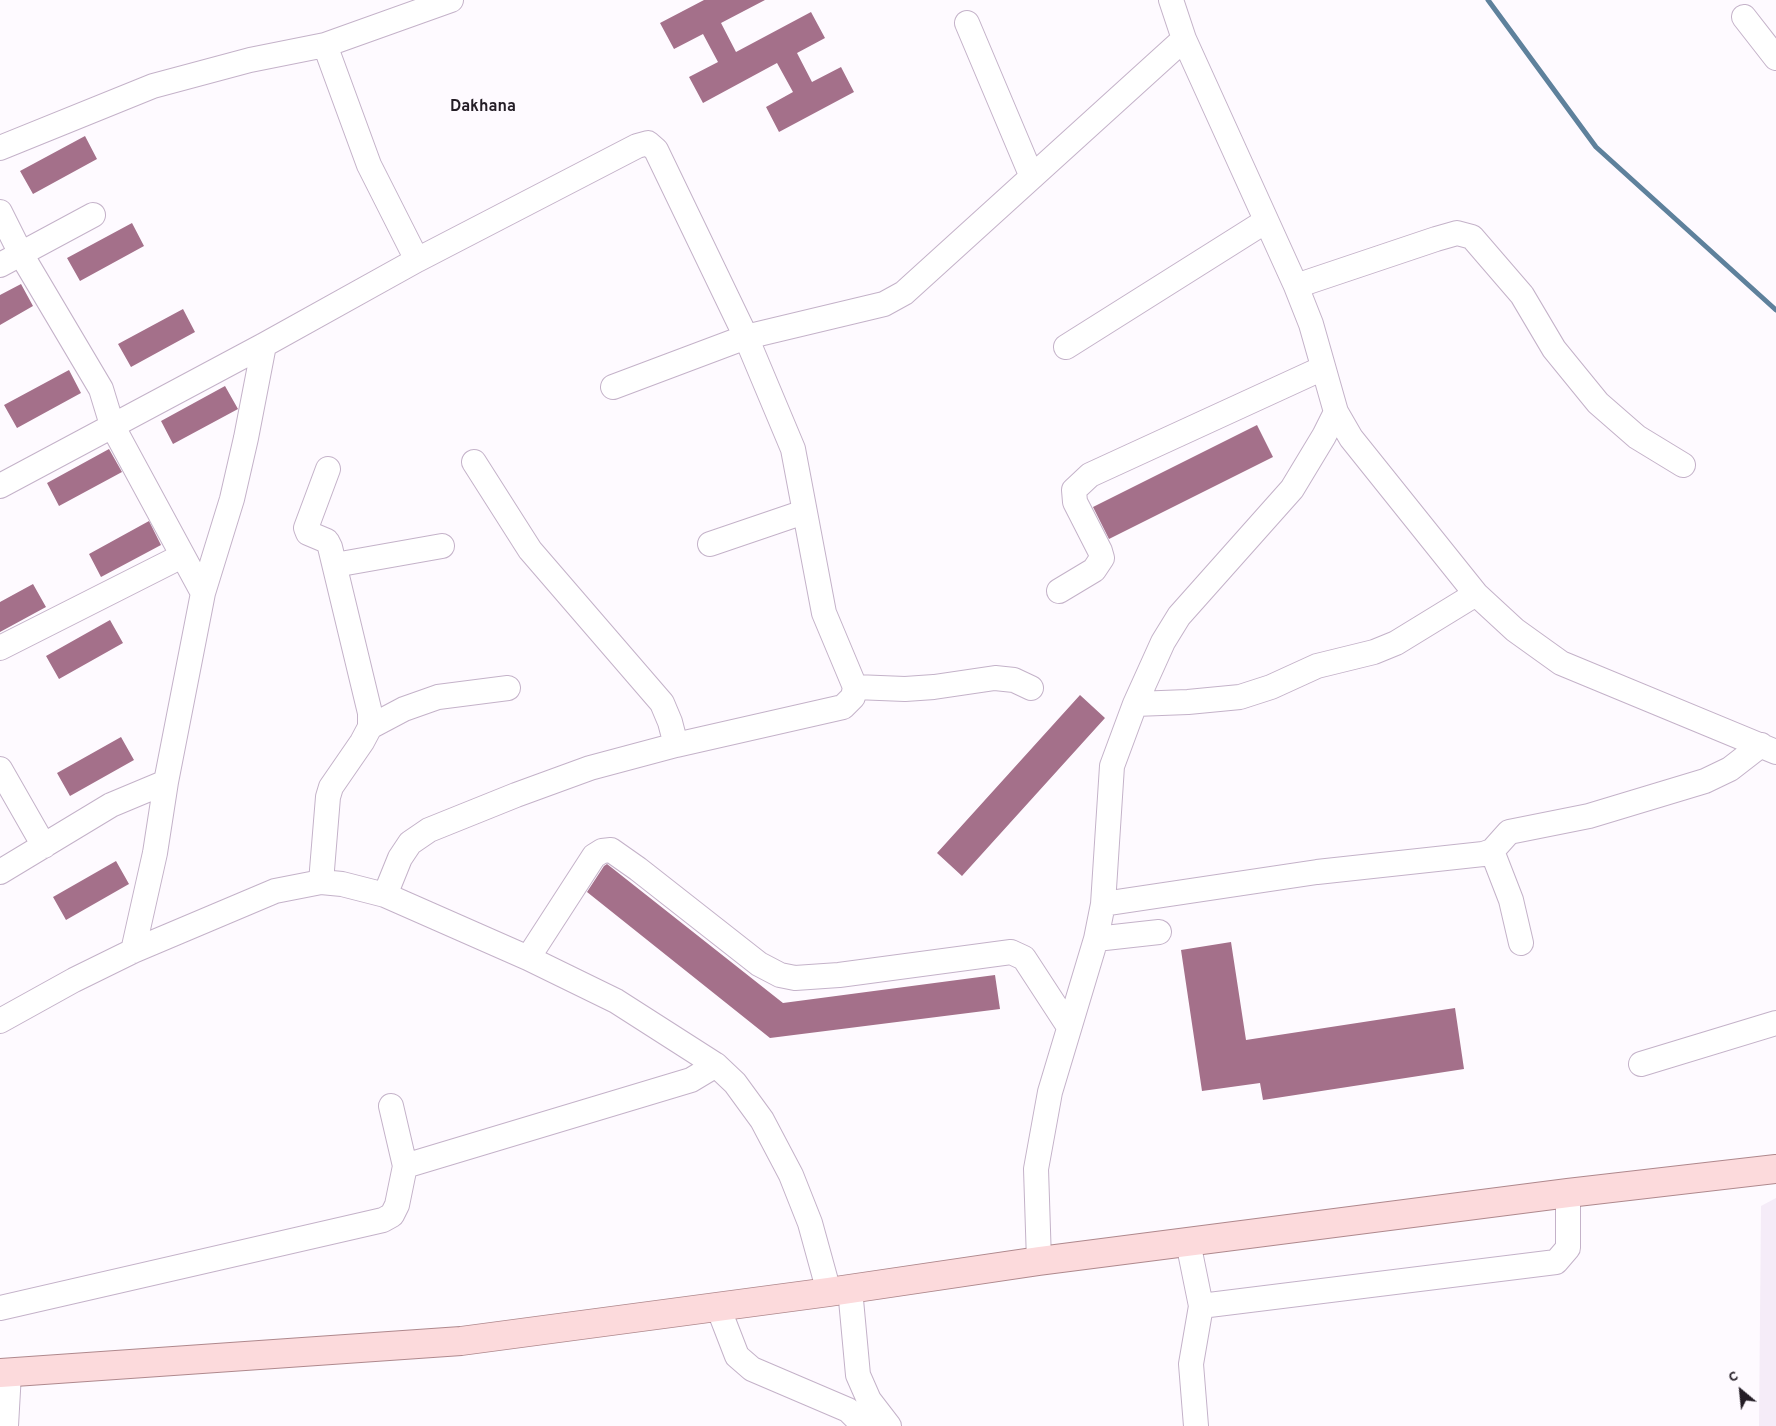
<!DOCTYPE html>
<html>
<head>
<meta charset="utf-8">
<style>
	body { margin:0 }
	#map { position:relative; width:1776px; height:1426px; overflow:hidden; background:#fefaff; font-family:Overpass,sans-serif }
	canvas { display:block }
	.north { position:absolute; left:1716px; top:1366px; width:50px; height:50px; -webkit-text-stroke:4px #fefaff; paint-order:stroke; rotate:332deg; font-size:14px; font-weight:700; line-height:20px; text-align:center; color:#241d26 }
	.north::after { content:''; display:block; margin:auto; width:18px; height:22px; background:#241d26; clip-path:polygon(50% 0,100% 100%,50% 72%,0 100%) }
</style>
</head>
<body>
<div id="map">
<canvas width="1776" height="1426"></canvas>
<div class="north">С</div>
</div>
<script>
const ctx = document.querySelector('canvas').getContext('2d');
ctx.lineJoin = 'round';
function fill(path, color) {
  ctx.fillStyle = color;
  ctx.fill(path, 'evenodd');
}
function shape(rows) {
  const path = new Path2D();
  for (const r of rows) {
    path.moveTo(r[0], r[1]);
    for (let i = 2; i < r.length; i += 2) path.lineTo(r[i], r[i + 1]);
  }
  return path;
}
function stroke(path, color, width, dash) {
  ctx.strokeStyle = color;
  ctx.lineWidth = width;
  ctx.lineCap = dash ? 'butt' : 'round';
  ctx.setLineDash(dash || []);
  ctx.stroke(path);
}
function write(font, color, halo, rows, align = 'center') {
  ctx.font = font + ' Overpass,sans-serif';
  ctx.lineWidth = 4;
  ctx.setLineDash([]);
  ctx.textBaseline = 'middle';
  ctx.strokeStyle = halo;
  ctx.fillStyle = color;
  for (const [text, x, y, turn = 0] of rows) {
    ctx.save();
    ctx.translate(x, y);
    ctx.rotate((+turn || 0) * Math.PI / 180);
    ctx.textAlign = isNaN(turn) ? turn : align;
    if (halo) ctx.strokeText(text, 0, 0);
    ctx.fillText(text, 0, 0);
    ctx.restore();
  }
}
fill(shape([
	[1776,1198,1776,1426,1759,1426,1761,1206]
]), '#f5ecf8');
stroke(shape([
	[1488,0,1596,147,1776,310]
]), '#5e819c', 5);
fill(shape([
	[704,0,765,0,721,23,736,52,811,12,825,38,797,53,812,82,841,67,854,92,779,132,766,107,793,92,777,63,703,103,689,77,718,62,703,34,674,49,660,23],
	[85,136,97,159,33,194,20,171],
	[132,223,144,246,80,281,67,258],
	[21,284,33,306,0,325,0,295],
	[183,309,195,332,131,367,118,344],
	[69,370,81,393,17,428,4,405],
	[225,386,238,409,173,444,161,421],
	[1257,425,1273,457,1109,539,1093,507],
	[109,449,122,472,59,506,47,483],
	[149,521,161,545,101,577,89,554],
	[33,584,46,607,0,632,0,602],
	[110,620,123,643,59,679,46,656],
	[1080,695,1105,718,962,876,937,853],
	[121,737,134,760,70,796,57,773],
	[116,861,129,884,66,920,53,897],
	[607,864,783,1003,995,975,1000,1009,770,1038,587,892,604,866],
	[1231,942,1246,1040,1455,1008,1464,1069,1263,1100,1260,1083,1202,1091,1181,950]
]), '#a4708a');
const minor = shape([
	[1171,0,1184,39,1296,286,1311,324,1336,412,1351,438,1476,594,1515,630,1561,663,1776,752],
	[1744,17,1776,58],
	[967,23,1032,177],
	[0,148,153,86,250,60,325,45],
	[0,212,21,254,101,389,112,425,203,593,166,782,155,853,133,951],
	[417,260,369,165,325,45,451,0],
	[0,265,93,215],
	[1296,286,1436,239,1457,233,1472,237,1522,295,1554,349,1598,403,1637,437,1683,465],
	[1066,347,1266,221],
	[613,387,746,337,884,304,904,293,1184,39],
	[474,462,530,550,662,703,670,722,676,745],
	[0,486,264,345,417,260,637,146,648,143,656,150,746,337,793,449,824,613,855,687,853,697,843,707,676,745,590,768,516,795,429,830,410,843,400,858,385,895],
	[710,544,804,512],
	[335,565,442,546],
	[1059,591,1094,570,1102,558,1100,551,1075,502,1074,490,1090,475,1323,368],
	[203,593,232,499,246,438,264,345],
	[0,648,182,556],
	[855,687,905,689,934,687,995,678,1014,680,1031,688],
	[1135,704,1188,702,1240,697,1271,687,1317,666,1374,652,1396,643,1476,594],
	[370,727,404,709,438,697,508,688],
	[0,769,44,846],
	[1492,851,1511,900,1521,943],
	[0,872,111,805,166,782],
	[321,882,328,797,331,787,362,742,370,727,370,713,330,547,327,541,308,533,306,528,328,469],
	[1103,904,1317,872,1483,854,1492,851,1509,832,1589,816,1705,781,1730,769,1761,745],
	[1096,939,1159,932],
	[528,958,594,856,602,851,611,850,638,869,759,964,780,975,795,978,839,975,1011,952,1024,958,1069,1027],
	[0,1021,74,980,133,951,275,891,321,882,342,884,385,895,528,958,616,1001,716,1065,735,1083,762,1120,791,1175,810,1223,829,1292],
	[1641,1064,1776,1023],
	[405,1166,691,1080,716,1065],
	[1188,1242,1201,1306,1191,1364,1196,1426],
	[1039,1261,1036,1169,1050,1092,1096,939,1103,904,1112,766,1135,704,1163,642,1179,616,1292,489,1324,436,1336,412],
	[850,1289,858,1375,869,1400,889,1426],
	[1201,1306,1556,1262,1568,1248,1568,1193],
	[718,1307,737,1356,752,1369,848,1410,864,1426],
	[0,1308,383,1220,392,1215,397,1205,405,1166,391,1106],
	[6,1426,9,1373]
]);
const major = shape([
	[0,1373,461,1341,829,1292,1039,1261,1568,1193,1776,1169]
]);
stroke(minor, '#c4b2c9', 26);
stroke(major, '#af888d', 30);
stroke(minor, '#fff', 24);
stroke(major, '#fcdadc', 28);
write('bold 16px', '#241d26', '#fefaff', [
	["Dakhana",483,108]
]);
</script>
</body>
</html>
